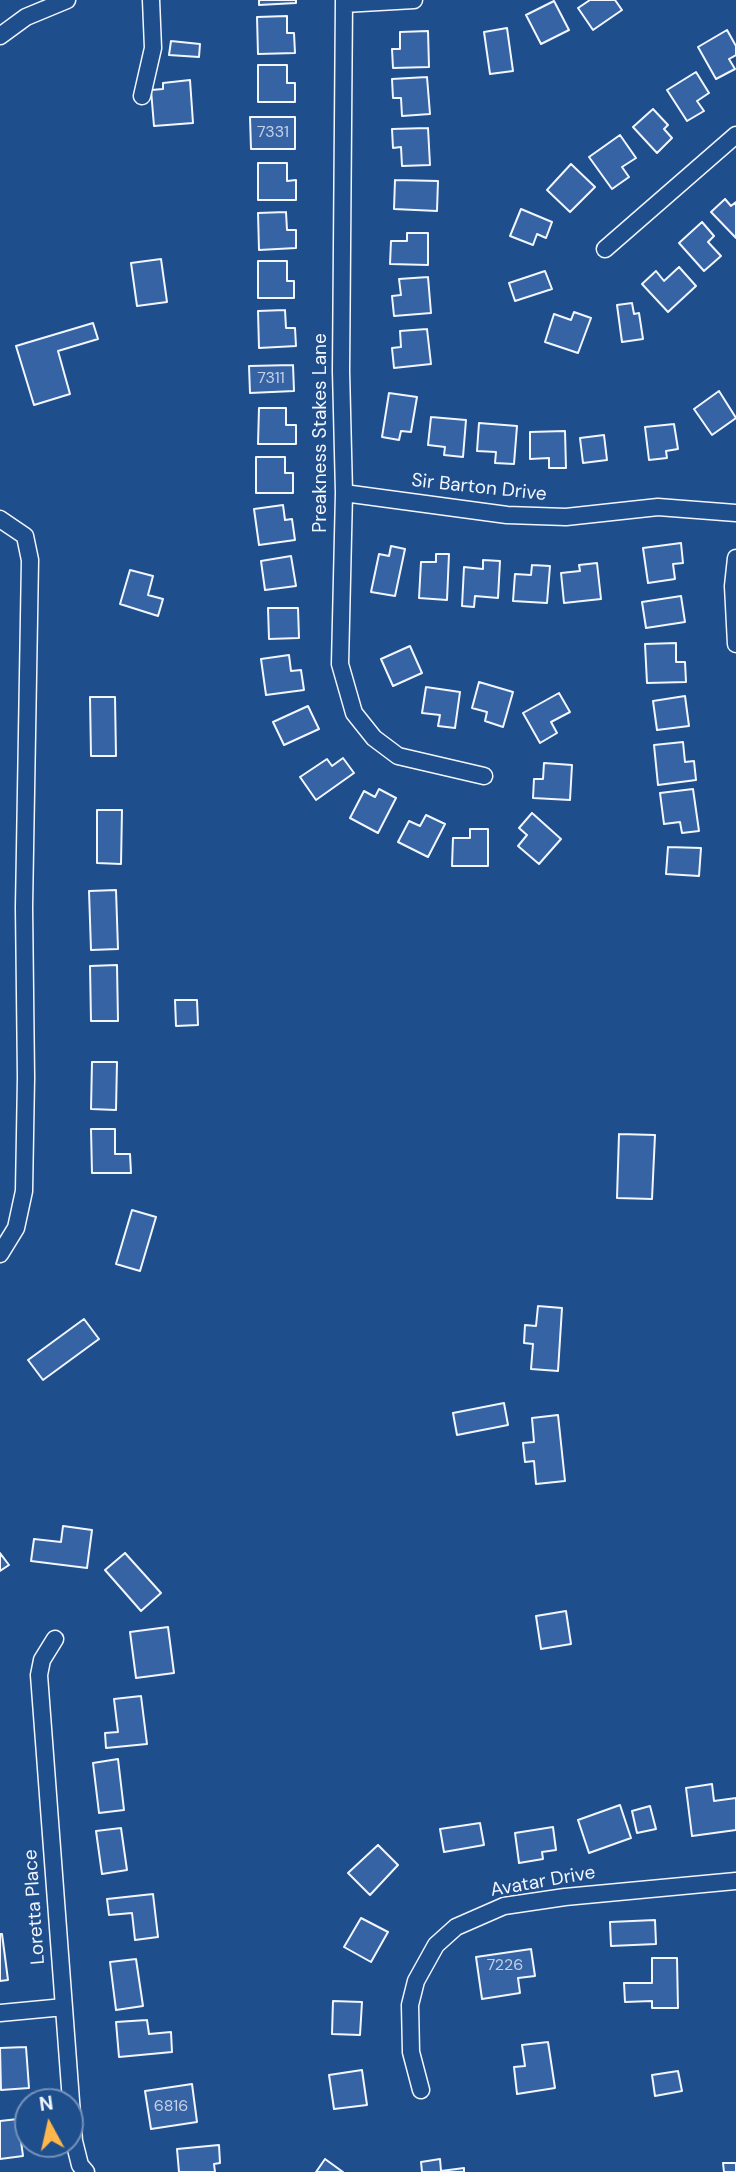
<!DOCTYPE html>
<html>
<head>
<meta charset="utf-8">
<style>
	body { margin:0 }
	#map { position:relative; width:736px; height:2172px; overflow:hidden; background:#1f4e8c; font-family:"DM Sans",sans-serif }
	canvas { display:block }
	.north { position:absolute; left:14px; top:2088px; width:70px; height:70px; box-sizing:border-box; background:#1f4e8c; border:2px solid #7391ba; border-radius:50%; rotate:352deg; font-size:19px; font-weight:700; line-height:28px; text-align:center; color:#f2f6ff }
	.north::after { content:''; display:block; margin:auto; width:24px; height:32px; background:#ffb74d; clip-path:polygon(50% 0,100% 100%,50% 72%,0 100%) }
</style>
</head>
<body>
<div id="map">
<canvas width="736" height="2172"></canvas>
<div class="north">N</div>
</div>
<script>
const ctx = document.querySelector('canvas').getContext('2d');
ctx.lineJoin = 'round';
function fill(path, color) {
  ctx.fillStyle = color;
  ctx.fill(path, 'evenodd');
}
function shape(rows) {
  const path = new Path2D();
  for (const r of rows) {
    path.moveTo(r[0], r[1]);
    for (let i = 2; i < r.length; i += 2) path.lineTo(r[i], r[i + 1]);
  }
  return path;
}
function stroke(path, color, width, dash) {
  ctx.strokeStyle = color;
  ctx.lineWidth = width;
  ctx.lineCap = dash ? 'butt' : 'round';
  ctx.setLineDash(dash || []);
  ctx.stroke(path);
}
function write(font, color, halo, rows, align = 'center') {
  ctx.font = font + ' "DM Sans",sans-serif';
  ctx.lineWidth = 5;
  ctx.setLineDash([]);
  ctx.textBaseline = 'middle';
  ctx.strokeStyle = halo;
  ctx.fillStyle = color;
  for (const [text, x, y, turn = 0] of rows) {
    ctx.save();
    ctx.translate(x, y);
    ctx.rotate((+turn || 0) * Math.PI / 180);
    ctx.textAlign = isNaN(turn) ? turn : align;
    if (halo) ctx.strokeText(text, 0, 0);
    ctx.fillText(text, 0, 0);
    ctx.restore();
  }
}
const building = shape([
	[259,0,296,0,296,3,259,5,259,0],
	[590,0,615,0,622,10,593,30,578,8,590,0],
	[554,1,569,30,541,44,526,15,554,1],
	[287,16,287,33,294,33,295,53,258,54,257,17,287,16],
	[507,28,513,71,490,74,484,32,507,28],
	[727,30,736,46,736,55,729,59,735,69,716,79,698,47,727,30],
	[428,31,429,67,393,68,392,49,400,49,400,32,428,31],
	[171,41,200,44,199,57,169,55,171,41],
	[258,65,287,65,287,83,295,83,295,102,258,102,258,65],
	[696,72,709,93,697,101,704,111,687,121,667,90,696,72],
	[427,77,430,114,402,116,401,98,393,98,392,79,427,77],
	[190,80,193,123,154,126,151,90,163,89,163,83,190,80],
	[653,109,668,125,664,129,672,138,657,153,633,127,653,109],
	[250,117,295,117,295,149,251,149,250,117],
	[428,128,430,165,402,166,401,147,393,148,392,129,428,128],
	[620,135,636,158,622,167,629,177,612,189,589,157,620,135],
	[258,163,287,163,287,181,296,180,296,200,258,200,258,163],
	[571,164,595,187,570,212,547,190,571,164],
	[395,180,438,181,437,211,394,209,395,180],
	[725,199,731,206,736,202,736,238,711,212,725,199],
	[521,209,552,222,546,238,537,234,533,245,510,236,521,209],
	[286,212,287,230,296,230,296,248,259,250,258,213,286,212],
	[702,222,714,236,708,242,721,256,704,271,679,243,702,222],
	[407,233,428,233,428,265,390,264,391,241,407,241,407,233],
	[161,259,167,302,137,306,131,263,161,259],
	[258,261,287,261,287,281,294,281,294,298,258,298,258,261],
	[679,267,696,286,668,312,642,284,656,271,664,281,679,267],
	[545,271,552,289,515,301,509,283,545,271],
	[428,277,431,313,394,316,392,296,401,295,399,279,428,277],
	[632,303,634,314,639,313,643,339,622,342,617,305,632,303],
	[285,310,286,328,295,328,296,346,259,348,258,311,285,310],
	[574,312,591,318,578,353,545,342,554,314,571,320,574,312],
	[93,323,98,339,58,351,70,394,34,405,16,346,93,323],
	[427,329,431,364,394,368,392,348,401,347,400,331,427,329],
	[293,365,294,391,250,393,249,366,293,365],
	[719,391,736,418,712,435,694,409,719,391],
	[389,393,417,397,411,432,401,431,399,440,382,437,389,393],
	[259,408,286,408,286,425,296,425,296,444,258,444,259,408],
	[431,417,466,420,463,457,444,455,445,447,428,445,431,417],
	[479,423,517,426,514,464,495,463,496,452,477,451,479,423],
	[674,424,678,449,666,451,667,458,649,460,645,427,674,424],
	[565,431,566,468,549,468,549,458,530,459,530,432,565,431],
	[604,435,607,460,583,463,580,438,604,435],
	[256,457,285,457,285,473,293,473,293,493,256,493,256,457],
	[283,505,285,520,292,519,295,540,259,545,254,509,283,505],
	[681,543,683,563,673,564,675,579,648,583,643,548,681,543],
	[391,546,405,549,395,596,371,592,379,554,389,556,391,546],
	[436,554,449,554,447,600,419,598,421,562,436,562,436,554],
	[291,556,296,586,265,590,261,561,291,556],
	[483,560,500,561,498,598,475,596,474,607,462,606,464,567,483,569,483,560],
	[597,563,601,599,564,603,561,573,580,571,579,565,597,563],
	[532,565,550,566,547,603,513,601,515,574,531,575,532,565],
	[130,570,153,576,148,595,163,599,158,616,120,604,130,570],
	[681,596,685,622,646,628,642,602,681,596],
	[268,608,298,608,299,638,269,639,268,608],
	[676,643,676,662,685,662,686,682,647,683,645,644,676,643],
	[410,646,422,673,393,686,381,659,410,646],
	[289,655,291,671,301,670,304,690,266,695,261,659,289,655],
	[479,682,513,692,503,727,485,721,487,712,472,708,479,682],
	[426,687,460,692,455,728,438,726,440,715,422,713,426,687],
	[559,693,570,712,551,722,557,733,540,743,523,713,559,693],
	[685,696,689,726,657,730,653,701,685,696],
	[90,697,115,697,116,756,91,756,90,697],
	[308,706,319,729,284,745,273,722,308,706],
	[683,742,685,762,694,761,696,780,658,785,654,745,683,742],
	[343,758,354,773,316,800,300,777,327,759,332,766,343,758],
	[544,763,572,765,570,800,533,798,534,779,543,779,544,763],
	[379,789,396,798,378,833,350,818,364,791,375,797,379,789],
	[693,789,699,831,682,833,680,822,664,824,660,793,693,789],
	[97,810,122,810,121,864,97,863,97,810],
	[532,813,561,839,539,864,518,846,527,835,519,828,532,813],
	[426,815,445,824,428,857,398,842,409,821,420,826,426,815],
	[470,829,488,829,488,866,452,866,453,838,470,838,470,829],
	[668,847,701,848,699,876,666,874,668,847],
	[116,890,118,949,91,950,89,891,116,890],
	[117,965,118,1021,91,1021,90,966,117,965],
	[175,1000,197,1000,198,1025,176,1026,175,1000],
	[92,1062,117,1062,116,1110,91,1109,92,1062],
	[91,1129,115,1129,115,1154,130,1154,131,1173,92,1173,91,1129],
	[619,1134,655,1135,652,1199,617,1198,619,1134],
	[132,1210,156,1217,140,1271,116,1264,132,1210],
	[538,1306,562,1308,558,1371,531,1369,533,1344,524,1343,525,1325,536,1326,538,1306],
	[84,1319,99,1339,43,1380,28,1360,84,1319],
	[504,1403,508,1425,457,1435,453,1413,504,1403],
	[558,1415,565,1481,536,1484,534,1461,525,1462,523,1443,534,1442,532,1418,558,1415],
	[63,1526,92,1530,87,1568,31,1561,34,1539,61,1542,63,1526],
	[0,1553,9,1565,0,1571,0,1553],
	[125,1553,161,1593,141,1611,105,1570,125,1553],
	[566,1611,571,1644,541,1649,536,1616,566,1611],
	[168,1627,174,1673,136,1678,130,1632,168,1627],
	[141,1696,147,1744,106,1748,105,1733,118,1732,114,1699,141,1696],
	[118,1759,124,1810,99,1813,93,1763,118,1759],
	[712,1784,714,1801,736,1798,736,1830,692,1836,686,1788,712,1784],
	[620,1805,631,1838,589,1853,578,1820,620,1805],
	[650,1806,656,1829,637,1833,632,1811,650,1806],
	[480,1823,484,1845,444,1852,440,1829,480,1823],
	[553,1827,556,1850,542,1852,543,1859,519,1863,515,1833,553,1827],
	[121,1828,127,1870,102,1874,96,1831,121,1828],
	[378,1845,398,1865,370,1895,348,1873,378,1845],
	[153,1894,158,1937,135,1940,132,1913,109,1915,107,1899,153,1894],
	[361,1918,388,1932,371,1962,344,1947,361,1918],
	[655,1920,656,1944,611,1946,610,1922,655,1920],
	[0,1934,2,1934,8,1980,0,1981,0,1934],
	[531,1949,535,1976,518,1978,520,1993,482,1999,476,1957,531,1949],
	[652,1958,677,1958,678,2008,652,2008,652,2001,625,2002,624,1983,652,1983,652,1958],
	[136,1959,143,2006,116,2010,110,1962,136,1959],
	[333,2001,362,2002,360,2035,332,2034,333,2001],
	[147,2020,149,2034,171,2032,172,2052,119,2057,116,2022,147,2020],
	[548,2042,555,2088,517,2094,514,2067,525,2066,522,2045,548,2042],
	[26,2047,29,2088,1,2090,0,2048,26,2047],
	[362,2070,367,2105,334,2109,329,2075,362,2070],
	[678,2071,682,2091,655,2096,652,2075,678,2071],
	[192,2084,197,2122,151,2129,145,2091,192,2084],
	[18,2119,23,2156,0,2159,0,2121,18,2119],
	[219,2145,220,2163,214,2164,215,2172,179,2172,177,2149,219,2145],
	[325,2159,343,2172,316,2172,325,2159],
	[440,2159,441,2171,464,2168,464,2172,422,2172,421,2162,440,2159],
	[723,2163,736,2163,736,2172,724,2172,723,2163]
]);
fill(building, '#3563a3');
stroke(building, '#f2f6ff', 2);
const minor = shape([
	[344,0,341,371,344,493,340,664,354,713,374,738,398,756,484,776],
	[344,4,414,0],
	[0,36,26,17,67,0],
	[142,96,153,48,151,0],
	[605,249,736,135],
	[344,493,507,515,566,517,658,507,736,513],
	[0,519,25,536,30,560,24,907,26,1078,24,1191,16,1228,0,1254],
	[736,558,733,586,736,644],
	[55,1639,42,1660,39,1675,74,2141,80,2165,86,2172],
	[0,2013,64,2007],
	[421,2090,411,2052,410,2005,416,1981,436,1945,456,1927,504,1906,565,1897,736,1881]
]);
stroke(minor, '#f2f6ff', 19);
stroke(minor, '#1f4e8c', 16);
write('16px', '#c3d1e8', null, [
	["7331",273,133],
	["7311",271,379],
	["7226",505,1966],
	["6816",171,2107]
]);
write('19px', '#f2f6ff', '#1f4e8c', [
	["Preakness Stakes Lane",321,433,-90],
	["Sir Barton Drive",479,488,6],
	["Avatar Drive",543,1882,-10],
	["Loretta Place",35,1907,-94]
]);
</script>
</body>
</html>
